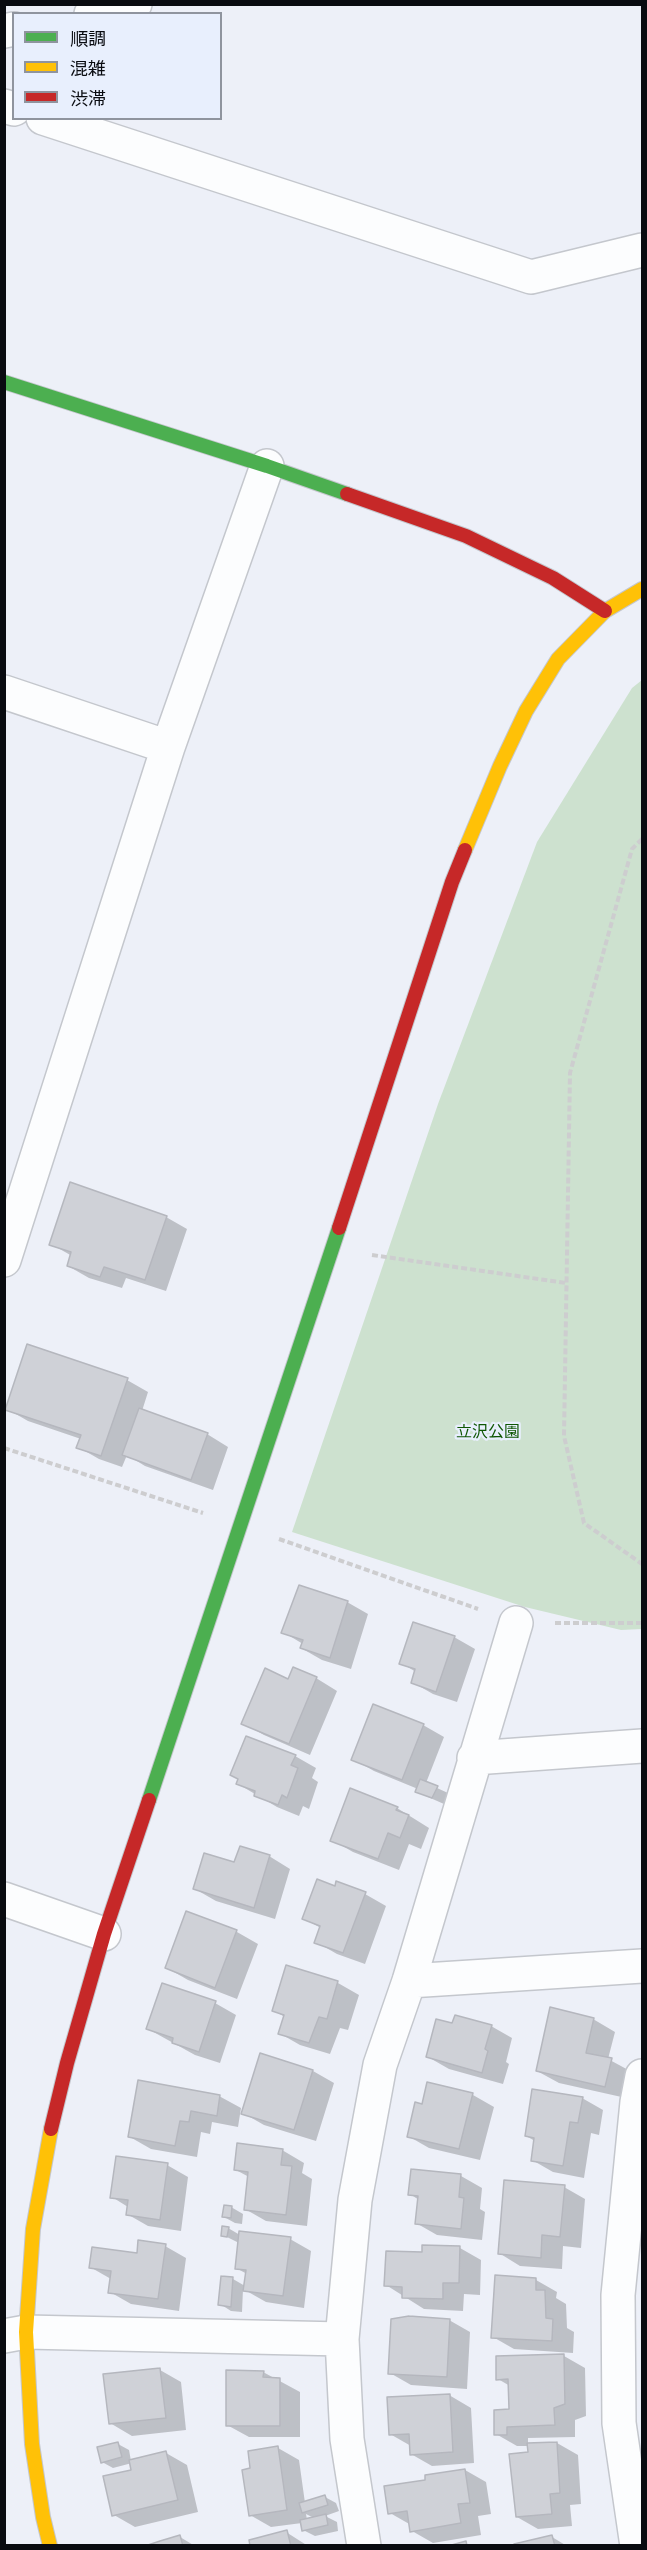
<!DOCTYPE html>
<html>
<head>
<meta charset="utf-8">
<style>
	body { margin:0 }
	#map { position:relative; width:647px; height:2550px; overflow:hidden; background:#edf0f8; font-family:"PT Sans Narrow","Noto Sans JP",sans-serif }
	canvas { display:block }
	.frame { position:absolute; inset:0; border:6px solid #090b10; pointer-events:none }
	.legend { position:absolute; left:12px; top:12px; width:210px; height:108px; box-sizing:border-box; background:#e8effd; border:2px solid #8f949e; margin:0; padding:8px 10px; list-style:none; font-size:18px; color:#090b10 }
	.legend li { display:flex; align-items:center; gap:12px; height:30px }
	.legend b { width:30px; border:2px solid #8f949e }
</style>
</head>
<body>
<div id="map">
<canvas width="647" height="2550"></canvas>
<div class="frame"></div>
<ul class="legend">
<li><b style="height:8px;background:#4caf50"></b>順調</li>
<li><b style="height:8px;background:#ffc107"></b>混雑</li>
<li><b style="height:8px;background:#c62828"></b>渋滞</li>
</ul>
</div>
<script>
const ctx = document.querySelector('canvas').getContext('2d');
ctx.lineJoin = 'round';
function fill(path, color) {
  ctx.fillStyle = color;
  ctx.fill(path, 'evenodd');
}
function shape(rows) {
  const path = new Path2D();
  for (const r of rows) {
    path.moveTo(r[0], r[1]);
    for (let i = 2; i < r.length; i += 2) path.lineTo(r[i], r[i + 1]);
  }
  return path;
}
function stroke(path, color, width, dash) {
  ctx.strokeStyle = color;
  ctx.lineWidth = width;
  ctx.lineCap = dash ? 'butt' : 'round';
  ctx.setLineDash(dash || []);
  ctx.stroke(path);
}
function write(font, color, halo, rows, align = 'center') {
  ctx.font = font + ' "PT Sans Narrow","Noto Sans JP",sans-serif';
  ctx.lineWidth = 4.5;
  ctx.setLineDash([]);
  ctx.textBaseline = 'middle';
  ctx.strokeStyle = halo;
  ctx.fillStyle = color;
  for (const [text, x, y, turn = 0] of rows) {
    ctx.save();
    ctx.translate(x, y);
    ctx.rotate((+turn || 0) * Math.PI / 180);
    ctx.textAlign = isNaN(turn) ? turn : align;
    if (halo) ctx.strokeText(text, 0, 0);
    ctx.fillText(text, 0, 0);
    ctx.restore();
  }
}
fill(shape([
	[642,680,642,1629,621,1630,525,1607,292,1532,438,1104,537,842,632,688]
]), '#cde1cf');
fill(shape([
	[166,1217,187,1229,166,1291,126,1278,122,1288,89,1278,68,1266,72,1256,51,1244],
	[127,1380,148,1392,142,1411,207,1434,228,1447,213,1490,145,1466,127,1455,122,1467,99,1459,78,1447,81,1439,28,1421,7,1409],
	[347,1602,368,1614,351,1669,322,1660,301,1648,303,1644,283,1632],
	[454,1637,475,1649,457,1702,433,1694,412,1682,416,1672,401,1663],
	[316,1678,337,1691,310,1755,264,1735,243,1723,289,1681],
	[423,1725,444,1737,426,1783,448,1793,444,1804,428,1797,417,1791,418,1789,374,1771,353,1759],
	[295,1756,316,1768,312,1778,318,1782,309,1809,303,1806,299,1816,277,1807,238,1784],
	[351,1790,397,1808,429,1828,421,1849,409,1844,399,1870,353,1852,332,1840],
	[269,1856,290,1869,275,1919,216,1901,195,1889,235,1864],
	[335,1888,365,1894,386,1906,365,1964,337,1954,316,1942,321,1928,304,1919],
	[187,1913,237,1932,258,1944,237,1999,188,1980,167,1968],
	[287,1967,338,1983,359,1995,348,2030,340,2028,330,2054,300,2045,279,2033,285,2017,274,2011],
	[215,2003,236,2015,220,2063,195,2055,148,2029],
	[593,2019,615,2032,608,2059,632,2072,626,2098,559,2083,537,2071],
	[453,2025,491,2026,512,2038,506,2062,509,2064,503,2084,449,2069,428,2057],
	[313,2071,334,2083,316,2141,264,2125,243,2113],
	[473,2095,494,2107,480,2160,429,2148,408,2136,423,2106],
	[219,2096,241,2108,238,2127,212,2122,210,2134,201,2132,197,2157,151,2149,130,2137],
	[582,2098,603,2110,599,2135,591,2133,584,2178,553,2172,532,2160,535,2141,526,2136],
	[282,2150,304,2163,302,2173,312,2179,307,2226,266,2221,245,2209,249,2177,236,2170],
	[167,2165,188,2177,181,2231,148,2226,127,2214,128,2207,112,2197],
	[461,2176,482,2188,480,2209,485,2212,482,2240,437,2235,416,2223,419,2200,410,2194],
	[564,2187,585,2199,581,2248,563,2246,562,2269,520,2266,499,2253],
	[231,2207,243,2214,242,2224,235,2223,224,2217],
	[228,2228,240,2235,290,2239,311,2251,304,2308,266,2302,243,2289,242,2312,231,2311,220,2304,233,2279,245,2286,247,2274,236,2268,239,2243,223,2235],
	[165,2246,186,2258,179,2311,131,2304,110,2292,111,2279,90,2267],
	[460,2248,481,2260,480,2295,464,2294,463,2311,424,2309,386,2285,424,2254],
	[536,2280,557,2292,556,2298,566,2304,567,2328,574,2332,573,2353,514,2349,493,2337],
	[449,2320,470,2332,467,2389,411,2385,390,2373],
	[564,2356,585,2368,586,2416,575,2420,575,2437,528,2438,528,2445,557,2443,578,2455,581,2504,570,2505,572,2526,538,2529,517,2517,529,2454,529,2446,517,2446,496,2434,511,2411,510,2386,498,2379],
	[160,2370,181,2382,186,2430,132,2436,110,2423],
	[263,2372,300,2392,300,2437,249,2437,227,2425],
	[449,2395,471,2408,474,2463,432,2466,411,2454,411,2446,390,2434],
	[118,2444,129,2450,131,2461,166,2453,187,2465,198,2512,135,2527,114,2515,133,2471,132,2463,113,2468,102,2462],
	[278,2448,299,2460,305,2503,325,2497,336,2503,339,2511,325,2516,337,2522,338,2531,315,2536,303,2530,302,2523,271,2527,250,2515,252,2470],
	[306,2514,314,2518,307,2520],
	[465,2470,486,2482,491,2514,478,2516,481,2535,433,2543,412,2531,411,2525,390,2513,427,2481],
	[286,2532,308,2546,252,2546],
	[180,2537,195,2546,150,2546],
	[552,2537,567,2546,516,2546]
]), '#0003');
const building = shape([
	[70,1182,167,1216,145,1280,104,1267,100,1277,67,1266,71,1252,49,1245,70,1182],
	[27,1344,128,1378,101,1456,76,1448,81,1435,5,1410,27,1344],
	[139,1408,208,1433,191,1480,122,1455,139,1408],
	[299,1585,348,1601,330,1658,300,1648,303,1640,281,1633,299,1585],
	[413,1622,455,1636,436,1692,411,1683,415,1669,399,1664,413,1622],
	[293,1667,317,1677,289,1744,241,1724,265,1668,288,1679,293,1667],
	[373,1704,424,1724,402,1780,351,1760,373,1704],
	[246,1736,296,1755,291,1765,298,1768,287,1798,282,1795,278,1805,254,1796,255,1791,236,1784,238,1779,230,1775,246,1736],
	[420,1779,438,1786,432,1798,415,1792,420,1779],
	[350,1788,398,1807,396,1810,409,1815,400,1838,388,1833,378,1859,330,1841,350,1788],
	[240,1846,270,1855,254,1908,193,1889,204,1853,234,1862,240,1846],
	[317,1879,335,1886,336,1881,366,1892,343,1953,314,1943,320,1926,302,1919,317,1879],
	[186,1911,237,1930,215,1988,165,1968,186,1911],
	[286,1965,338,1981,327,2019,319,2017,309,2043,278,2034,284,2015,272,2011,286,1965],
	[162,1983,216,2001,199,2052,172,2043,173,2038,146,2029,162,1983],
	[550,2007,594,2018,586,2053,612,2058,605,2087,536,2071,550,2007],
	[455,2015,492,2025,485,2049,488,2051,482,2073,426,2057,436,2019,452,2023,455,2015],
	[260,2053,313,2070,294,2130,241,2114,260,2053],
	[138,2080,220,2095,217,2116,191,2111,189,2122,180,2121,175,2146,128,2137,138,2080],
	[427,2082,473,2093,459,2149,407,2137,415,2102,422,2104,427,2082],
	[532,2089,583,2097,578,2123,570,2122,563,2166,531,2161,534,2138,525,2136,532,2089],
	[237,2143,283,2149,281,2165,292,2166,286,2215,244,2210,248,2172,234,2170,237,2143],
	[116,2156,168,2163,160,2220,126,2215,128,2200,110,2198,116,2156],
	[411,2169,461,2174,459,2197,464,2198,461,2229,415,2224,418,2196,408,2195,411,2169],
	[504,2180,565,2185,560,2237,542,2235,541,2258,498,2254,504,2180],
	[224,2205,232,2206,231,2218,222,2217,224,2205],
	[222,2226,229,2227,227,2237,221,2236,222,2226],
	[239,2231,291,2237,283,2296,243,2291,246,2270,235,2269,239,2231],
	[138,2240,166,2244,158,2299,108,2293,111,2271,89,2268,92,2247,137,2253,138,2240],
	[422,2245,460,2246,459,2283,443,2283,443,2299,402,2298,402,2287,384,2286,386,2251,422,2252,422,2245],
	[495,2275,536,2278,536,2290,545,2290,546,2318,553,2319,552,2341,491,2338,495,2275],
	[221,2276,233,2277,231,2307,218,2305,221,2276],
	[409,2316,450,2319,447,2377,388,2374,391,2319,409,2316],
	[564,2354,565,2404,554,2408,555,2425,507,2427,507,2435,494,2435,494,2410,509,2409,508,2379,496,2380,496,2356,564,2354],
	[160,2368,166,2418,109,2424,103,2374,160,2368],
	[226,2370,264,2371,263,2377,280,2378,280,2426,226,2426,226,2370],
	[450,2394,453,2452,410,2455,409,2434,389,2435,387,2397,450,2394],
	[118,2442,122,2457,101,2463,97,2447,118,2442],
	[557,2442,560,2493,550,2494,552,2514,516,2517,509,2454,528,2452,527,2443,557,2442],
	[278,2446,287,2510,249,2516,242,2470,250,2468,248,2451,278,2446],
	[166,2451,178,2500,112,2516,103,2476,131,2470,129,2460,166,2451],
	[465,2469,470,2503,458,2504,461,2523,410,2532,407,2511,388,2514,384,2486,425,2480,425,2475,465,2469],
	[325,2495,328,2505,302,2513,299,2503,325,2495],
	[326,2514,328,2525,302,2531,300,2520,326,2514],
	[287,2530,291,2546,250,2546,249,2540,287,2530],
	[180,2535,183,2546,145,2546,160,2541,180,2535],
	[552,2535,555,2546,515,2546,514,2544,552,2535],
	[466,2541,467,2546,448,2546,466,2541]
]);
fill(building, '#cfd1d7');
stroke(building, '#b5b7be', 1.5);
const street = shape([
	[91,14,135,4],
	[4,31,14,29],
	[4,106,14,109],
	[43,118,531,277,642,250],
	[4,692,168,747],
	[4,1260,168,747,267,466],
	[474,1758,642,1746],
	[4,1899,104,1934],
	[409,1981,642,1966],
	[4,2336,26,2332,342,2339],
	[364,2546,347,2439,342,2339,355,2200,380,2065,409,1981,516,1623],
	[637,2546,619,2423,618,2295,637,2102,642,2076]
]);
const fast = shape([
	[4,382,267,466,347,494],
	[149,1800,339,1228]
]);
const slow = shape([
	[465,850,500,766,526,711,558,659,605,611,642,589],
	[50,2546,43,2517,32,2444,26,2332,33,2229,51,2129]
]);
const jam = shape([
	[347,494,466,536,553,578,605,611],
	[339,1228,452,882,465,850],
	[51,2129,67,2063,104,1934,149,1800]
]);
stroke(street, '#c4c7cd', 36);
stroke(fast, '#c4c7cd', 16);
stroke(slow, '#c4c7cd', 16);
stroke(jam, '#c4c7cd', 16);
stroke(shape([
	[642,839,632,849,570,1073,564,1436,584,1523,642,1564],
	[372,1255,566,1283],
	[4,1448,203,1513],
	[279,1539,478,1609],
	[555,1623,642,1623]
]), '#cdcdcf', 4, [6, 3]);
stroke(street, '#fcfdfe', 33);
stroke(fast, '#4caf50', 14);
stroke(slow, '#ffc107', 14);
stroke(jam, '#c62828', 14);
write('16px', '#0f5704', '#e8effd', [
	["立沢公園",488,1432]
]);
</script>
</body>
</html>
